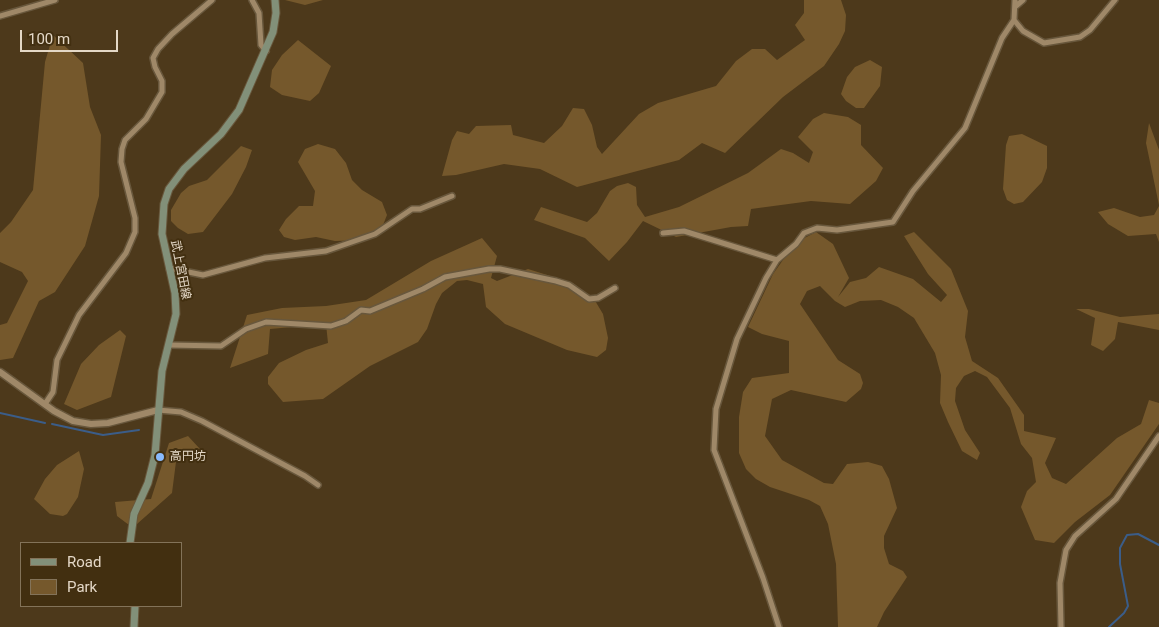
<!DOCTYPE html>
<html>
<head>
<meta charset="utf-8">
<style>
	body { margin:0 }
	#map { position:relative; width:1159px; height:627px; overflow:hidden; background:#4d391b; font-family:Roboto,sans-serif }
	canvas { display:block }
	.legend { position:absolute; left:20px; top:542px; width:162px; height:65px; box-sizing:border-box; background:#422f10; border:1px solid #837359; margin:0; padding:6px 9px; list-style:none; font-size:15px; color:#e4d8c7 }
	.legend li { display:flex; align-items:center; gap:10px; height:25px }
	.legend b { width:25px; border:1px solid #837359 }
	.scale { position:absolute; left:20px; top:30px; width:98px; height:22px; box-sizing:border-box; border:2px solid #e4d8c7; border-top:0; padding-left:6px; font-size:15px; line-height:18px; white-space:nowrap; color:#e4d8c7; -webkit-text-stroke:4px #422f10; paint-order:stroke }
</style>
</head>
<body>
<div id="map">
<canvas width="1159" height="627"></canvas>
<ul class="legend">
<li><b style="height:6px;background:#829079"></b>Road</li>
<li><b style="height:14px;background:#75582c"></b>Park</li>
</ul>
<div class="scale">100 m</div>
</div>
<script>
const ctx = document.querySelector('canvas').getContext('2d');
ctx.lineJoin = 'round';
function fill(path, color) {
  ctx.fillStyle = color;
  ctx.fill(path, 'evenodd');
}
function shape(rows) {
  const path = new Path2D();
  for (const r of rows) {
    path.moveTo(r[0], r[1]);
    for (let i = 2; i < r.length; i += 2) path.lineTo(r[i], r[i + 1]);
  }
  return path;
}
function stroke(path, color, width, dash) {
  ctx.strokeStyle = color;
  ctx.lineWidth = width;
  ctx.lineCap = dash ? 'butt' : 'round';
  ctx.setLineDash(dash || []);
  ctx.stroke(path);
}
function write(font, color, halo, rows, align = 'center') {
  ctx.font = font + ' Roboto,"Noto Sans JP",sans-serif';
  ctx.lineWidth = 4;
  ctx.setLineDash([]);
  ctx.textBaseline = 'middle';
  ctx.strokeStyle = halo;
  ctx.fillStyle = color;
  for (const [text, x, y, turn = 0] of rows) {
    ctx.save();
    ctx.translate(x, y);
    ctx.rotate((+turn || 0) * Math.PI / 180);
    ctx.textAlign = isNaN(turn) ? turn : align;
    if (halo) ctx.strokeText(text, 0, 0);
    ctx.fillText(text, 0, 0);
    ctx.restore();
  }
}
fill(shape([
	[285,0,323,0,305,5],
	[804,0,841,0,846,15,845,31,839,44,824,66,783,97,725,153,702,143,679,160,577,187,540,169,504,164,456,175,442,176,452,140,457,131,469,134,476,126,511,125,513,135,544,143,562,126,573,108,584,109,592,125,597,147,602,154,639,114,658,103,716,86,736,61,752,49,765,49,777,60,805,40,795,25,804,13],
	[53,35,83,63,90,107,101,135,99,196,85,246,55,292,39,301,13,358,0,360,0,325,7,323,28,281,22,272,0,262,0,233,11,222,33,190,45,62],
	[298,40,331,66,319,93,310,101,282,95,270,87,272,70,282,55],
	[870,60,882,67,880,86,864,108,856,108,846,101,841,94,847,77,855,67],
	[824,113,848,117,861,125,861,145,883,168,876,181,850,204,811,201,751,209,748,226,731,227,676,237,643,221,627,242,609,261,585,238,534,220,541,207,587,222,597,213,610,191,617,186,628,183,636,187,637,205,645,217,679,207,748,173,781,149,793,153,809,163,813,152,798,137,813,119],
	[1149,123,1159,150,1159,205,1146,143],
	[1022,134,1047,146,1047,168,1042,182,1023,202,1014,204,1007,200,1003,189,1006,145,1009,136],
	[318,144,335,149,346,163,352,180,362,190,382,202,387,215,381,230,368,240,335,241,316,237,295,240,284,237,279,230,286,219,299,206,313,206,315,191,298,162,305,149],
	[241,146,252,150,246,167,232,194,203,232,188,234,178,228,171,221,171,210,181,193,189,186,207,180],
	[1159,206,1159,242,1156,234,1128,236,1108,224,1098,212,1114,208,1140,217,1154,215],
	[816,232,833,244,849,278,838,297,850,282,866,278,879,267,913,279,941,302,947,295,928,274,904,236,914,232,951,269,968,311,965,337,972,361,998,378,1024,415,1024,431,1056,438,1045,463,1052,478,1066,484,1117,438,1141,424,1149,400,1159,403,1159,424,1110,495,1075,522,1054,543,1035,540,1021,507,1027,491,1036,482,1032,458,1021,444,1010,408,987,377,975,371,964,376,956,388,955,401,965,430,980,453,977,460,962,451,948,422,940,403,941,375,935,353,914,318,898,307,881,300,860,301,845,307,835,301,820,286,807,291,800,304,838,360,860,374,863,383,861,389,846,402,791,390,772,399,765,436,782,460,824,483,833,484,847,464,868,462,882,466,889,479,897,508,884,536,884,548,889,564,903,571,907,577,884,612,877,627,838,627,836,564,828,524,820,506,809,500,770,487,756,479,746,469,739,453,739,417,743,392,752,378,789,373,789,341,762,334,748,327,773,274,795,243],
	[482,238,497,256,491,278,497,281,528,269,573,283,594,299,603,314,608,338,606,350,597,357,567,350,505,324,486,307,483,284,467,280,457,281,442,293,436,304,427,329,418,342,370,366,323,399,283,402,268,384,268,377,279,363,306,350,328,343,326,324,270,329,268,354,230,368,247,315,282,308,326,306,366,300,431,261],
	[1076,309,1089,309,1120,317,1159,314,1159,330,1118,322,1115,339,1103,351,1091,345,1095,318],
	[120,330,126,336,111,397,77,410,64,404,81,364,99,345],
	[188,436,200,449,177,454,172,493,137,524,129,525,117,516,115,502,151,499,169,443],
	[79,451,84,469,78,497,67,514,63,516,50,514,34,499,45,479,57,465]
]), '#75582c');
stroke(shape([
	[0,413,45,423],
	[52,424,103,435,139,430],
	[1109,627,1124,613,1128,606,1120,564,1120,548,1127,535,1138,534,1159,545]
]), '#3b5d89', 2);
const minor = shape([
	[252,0,259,13,261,45,266,51],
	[1016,6,1023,0],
	[0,16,55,0],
	[1014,20,1023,31,1044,43,1080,37,1090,30,1115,0],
	[663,233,684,231,777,260],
	[169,268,203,275,265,258,326,251,375,234,412,209,420,209,452,196],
	[169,345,221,346,246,329,266,322,331,326,346,321,361,310,370,311,423,289,445,277,489,269,500,269,556,281,569,285,589,299,598,298,615,288],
	[45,404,53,392,57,360,79,315,126,253,135,232,135,218,121,162,122,149,125,140,146,119,162,92,162,81,155,67,153,58,158,49,172,34,212,0],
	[158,410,181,412,202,421,305,476,318,485],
	[779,627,763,578,714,450,716,409,737,339,766,278,777,260,796,244,804,233,817,228,837,230,893,222,913,191,965,128,1002,38,1014,20,1015,0],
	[1061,627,1060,583,1066,550,1075,536,1116,499,1159,436]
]);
const tertiary = shape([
	[0,372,54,411,73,421,91,424,108,423,158,410]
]);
const secondary = shape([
	[130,543,134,514,148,483,155,455,162,371,176,314,175,293,162,234,164,204,169,189,184,169,221,134,239,110,273,32,276,13,275,0],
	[134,627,135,606]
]);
stroke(minor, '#68573c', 8);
stroke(tertiary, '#68573c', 9);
stroke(secondary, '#68573c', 9);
stroke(minor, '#9f8868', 5);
stroke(tertiary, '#9f8868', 6);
stroke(secondary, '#829079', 7);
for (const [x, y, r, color] of [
	[160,457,5,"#89bafc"]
]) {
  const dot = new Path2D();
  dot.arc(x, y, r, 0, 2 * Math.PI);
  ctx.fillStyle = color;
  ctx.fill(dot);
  stroke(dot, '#422f10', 2);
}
write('12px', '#e4d8c7', '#422f10', [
	["武上宮田線",180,270,79]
]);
write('12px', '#e4d8c7', '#422f10', [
	["高円坊",170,457]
], 'left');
</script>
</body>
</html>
